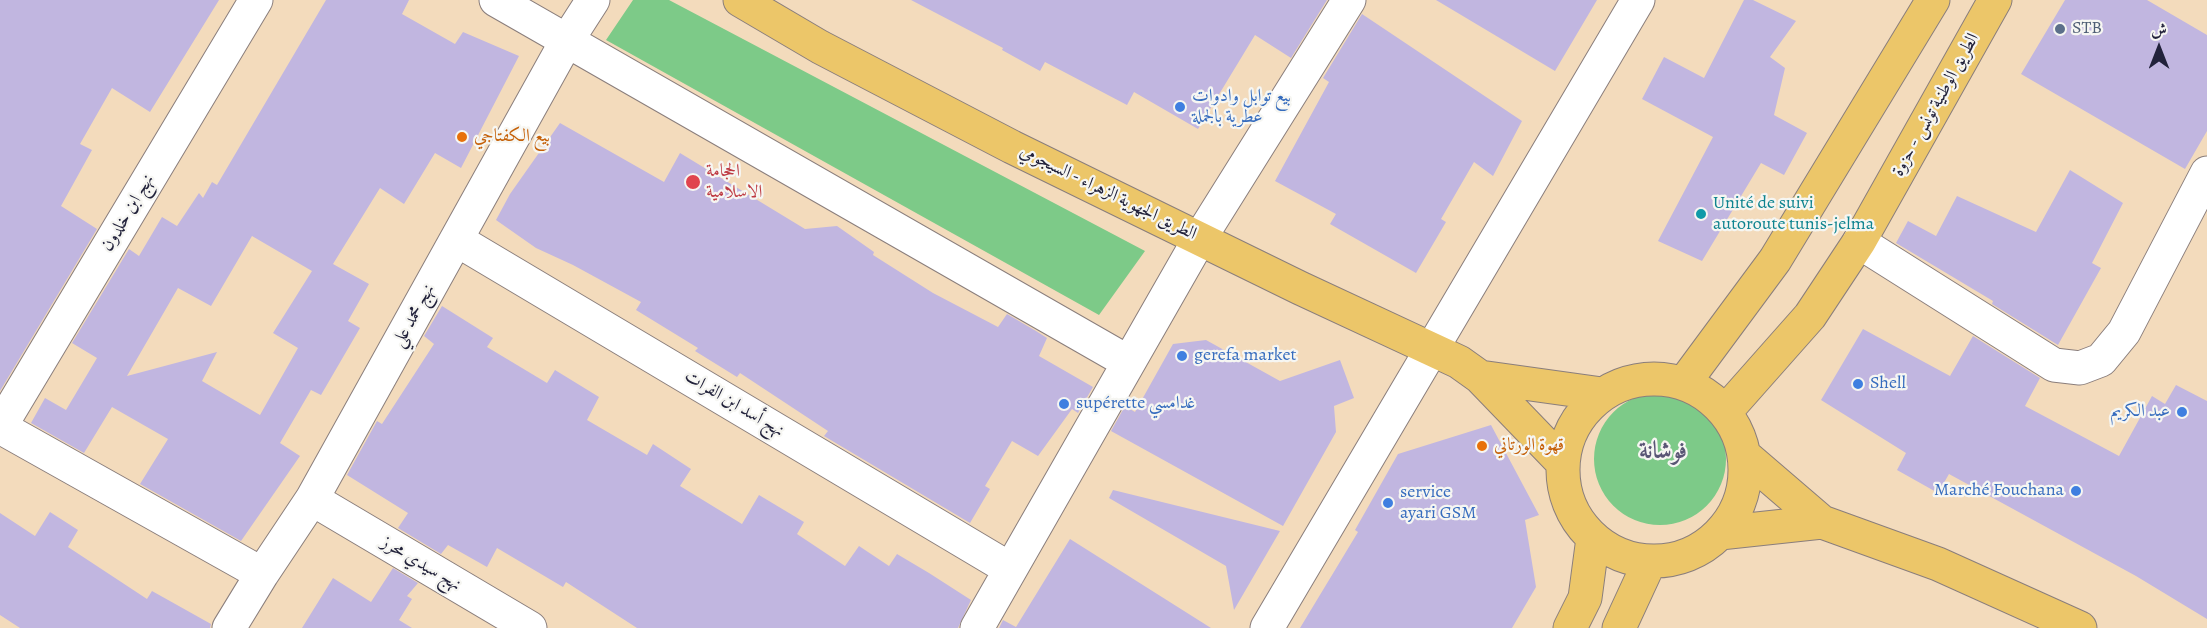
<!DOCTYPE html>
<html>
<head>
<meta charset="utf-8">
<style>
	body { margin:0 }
	#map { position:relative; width:2207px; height:628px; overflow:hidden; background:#f3dbbc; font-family:Alegreya,Amiri,serif }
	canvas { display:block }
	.north { position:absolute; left:2129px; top:18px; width:60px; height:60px; -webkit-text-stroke:4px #f6f6f2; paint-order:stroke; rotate:0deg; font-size:16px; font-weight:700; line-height:24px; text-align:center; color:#22223b }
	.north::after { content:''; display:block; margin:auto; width:21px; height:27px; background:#22223b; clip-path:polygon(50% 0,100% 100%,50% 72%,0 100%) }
</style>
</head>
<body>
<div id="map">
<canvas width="2207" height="628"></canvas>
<div class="north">ش</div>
</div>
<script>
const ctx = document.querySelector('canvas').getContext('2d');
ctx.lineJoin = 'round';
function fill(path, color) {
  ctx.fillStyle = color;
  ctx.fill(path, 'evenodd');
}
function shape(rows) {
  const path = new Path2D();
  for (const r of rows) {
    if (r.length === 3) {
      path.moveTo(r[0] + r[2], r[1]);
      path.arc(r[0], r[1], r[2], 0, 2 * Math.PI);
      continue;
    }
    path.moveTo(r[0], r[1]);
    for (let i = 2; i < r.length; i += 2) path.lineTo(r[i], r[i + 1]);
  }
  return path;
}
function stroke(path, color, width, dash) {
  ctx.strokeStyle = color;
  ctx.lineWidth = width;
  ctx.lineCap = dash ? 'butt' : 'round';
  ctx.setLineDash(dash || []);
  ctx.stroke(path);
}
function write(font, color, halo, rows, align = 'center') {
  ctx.font = font + ' Alegreya,Amiri,serif';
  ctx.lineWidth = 4.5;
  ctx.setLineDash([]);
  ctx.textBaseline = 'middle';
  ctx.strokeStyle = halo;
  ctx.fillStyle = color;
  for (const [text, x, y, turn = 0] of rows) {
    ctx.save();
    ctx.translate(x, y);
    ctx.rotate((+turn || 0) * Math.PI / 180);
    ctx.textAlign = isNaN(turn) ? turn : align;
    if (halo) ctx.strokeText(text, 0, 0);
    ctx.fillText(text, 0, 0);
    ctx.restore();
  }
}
fill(shape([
	[633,0,669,0,1145,251,1099,315,606,40],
	[1660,459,66]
]), '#7dca88');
fill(shape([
	[0,0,219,0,150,112,112,88,80,144,92,150,61,206,97,229,0,391],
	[326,0,409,0,402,14,455,44,463,32,519,56,461,168,435,153,404,204,380,188,333,264,369,284,348,321,360,328,321,395,311,390,280,443,300,456,241,541,140,484,168,439,112,407,84,453,31,423,45,398,66,410,97,358,72,343,129,249,139,256,162,217,177,226,199,193,203,198,212,182,217,185],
	[252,236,312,271,273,333,298,348,260,415,202,381,217,352,127,376,178,288,211,306],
	[911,0,1327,0,1291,58,1255,35,1198,129,1134,92,1127,105,1045,62,1040,71,1002,50,1003,48],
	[1436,0,1597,0,1555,71],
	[1744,0,1753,0,1796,21,1770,57,1785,68,1774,115,1807,133,1784,175,1761,163,1702,261,1658,241,1713,137,1642,99,1664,57,1704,78],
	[2065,0,2147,0,2207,35,2207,131,2185,169,2021,74],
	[1362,14,1522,121,1493,176,1474,162,1441,219,1446,222,1416,273,1330,224,1336,214,1275,181,1329,82,1323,78],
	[560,123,664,182,680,153,805,229,837,226,874,252,873,255,933,293,998,327,1007,314,1036,331,1047,338,1039,356,1093,387,1078,413,1072,409,1038,456,1012,441,985,486,990,489,970,523,824,436,828,431,740,373,737,377,695,351,698,348,636,310,641,302,573,265,536,248,496,220,510,194],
	[2070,170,2123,203,2092,263,2101,268,2058,345,1992,304,1993,301,1896,243,1908,221,1936,236,1957,196,2036,232],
	[442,306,493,338,487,347,547,383,555,370,599,397,587,420,647,455,653,444,691,469,680,486,742,524,759,495,804,522,797,534,845,566,859,546,889,566,897,554,929,573,971,600,958,628,637,628,566,582,563,587,497,548,487,567,448,545,441,554,398,528,408,513,347,475,377,421,382,424,434,344,424,336],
	[1863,329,1950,376,1973,336,2040,378,2025,406,2119,456,2152,396,2165,404,2176,385,2207,401,2207,619,2136,576,1949,474,1938,493,1897,470,1906,453,1821,400],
	[1206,340,1280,381,1340,360,1354,398,1334,406,1336,432,1283,526,1111,431,1125,406,1135,412,1173,344],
	[1491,425,1539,515,1525,520,1536,587,1512,628,1300,628,1358,532,1355,530,1398,454],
	[1113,490,1280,531,1234,610,1226,566,1109,498],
	[50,512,78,530,68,547,147,599,152,591,211,624,210,628,20,628,0,615,0,513,35,536],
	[1070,539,1211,628,999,628,1003,620,1016,627],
	[393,568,418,583,407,596,412,599,399,620,412,628,302,628,333,578,371,602]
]), '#c1b6e0');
const minor = shape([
	[496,0,1128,362],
	[457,240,1010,569],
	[1859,242,2054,365,2080,368,2101,360,2124,332,2207,173],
	[0,427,256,0],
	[0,427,262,574],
	[312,499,530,628],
	[229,628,262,574,312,499,566,42,593,0],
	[977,628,1200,238,1349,0],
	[1267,628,1638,0]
]);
const major = shape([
	[740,0,820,47,1012,147,1300,288,1459,362,1480,377,1562,462],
	[1480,377,1602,394],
	[1654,470,91],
	[1684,383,1775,260,1933,0],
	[1725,412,1810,316,1859,242,1995,0],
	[1744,455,1822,522,1938,564,2080,628],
	[1720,533,1822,522],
	[1570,628,1585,598,1593,538],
	[1619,628,1650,561]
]);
stroke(minor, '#8a7e7c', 35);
stroke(major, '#8a7e7c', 35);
stroke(minor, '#fff', 33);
stroke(major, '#ecc669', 33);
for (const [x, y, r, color] of [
	[2060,29,6,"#5c6f8a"],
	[1180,107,6,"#3f7fe0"],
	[462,137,6,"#e8710a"],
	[693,182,8,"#e0444e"],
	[1701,214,6,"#0f9aa8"],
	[1182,356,6,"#3f7fe0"],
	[1858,384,6,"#3f7fe0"],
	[1064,404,6,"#3f7fe0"],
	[2182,412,6,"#3f7fe0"],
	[1482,446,6,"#e8710a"],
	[2076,491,6,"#3f7fe0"],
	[1388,503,6,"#3f7fe0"]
]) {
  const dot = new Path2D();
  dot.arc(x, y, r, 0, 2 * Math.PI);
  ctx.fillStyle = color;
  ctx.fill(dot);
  stroke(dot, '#f6f6f2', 2);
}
write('18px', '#4e5e75', '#f6f6f2', [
	["STB",2072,29]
], 'left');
write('18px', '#366cbe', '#f6f6f2', [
	["بيع توابل وادوات",1192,97],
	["عطرية بالجملة",1192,118],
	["gerefa market",1194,356],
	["Shell",1870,384],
	["supérette غدامسي",1076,404],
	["عبد الكريم",2170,412,"right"],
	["Marché Fouchana",2064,491,"right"],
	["service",1400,493],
	["ayari GSM",1400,514]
], 'left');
write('18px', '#22223b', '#f6f6f2', [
	["الطريق الوطنية تونس - حزوة",1936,105,-61],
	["الطريق الجهوية الزهراء - السيجومي",1108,193,26],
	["نهج ابن خلدون",128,213,-59],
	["نهج محمد علي",414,316,-61],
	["نهج أسد ابن الفرات",734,404,31],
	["نهج سيدي محرز",421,564,31]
]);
write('18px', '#c56008', '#f6f6f2', [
	["بيع الكفتاجي",474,137],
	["قهوة الورتاني",1494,446]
], 'left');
write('18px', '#be3a42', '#f6f6f2', [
	["الحجامة",706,172],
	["الاسلامية",706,193]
], 'left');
write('18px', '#0d838f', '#f6f6f2', [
	["Unité de suivi",1713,204],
	["autoroute tunis-jelma",1713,225]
], 'left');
write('bold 24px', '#5a5675', '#f6f6f2', [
	["فوشانة",1663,452]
]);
</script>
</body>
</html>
